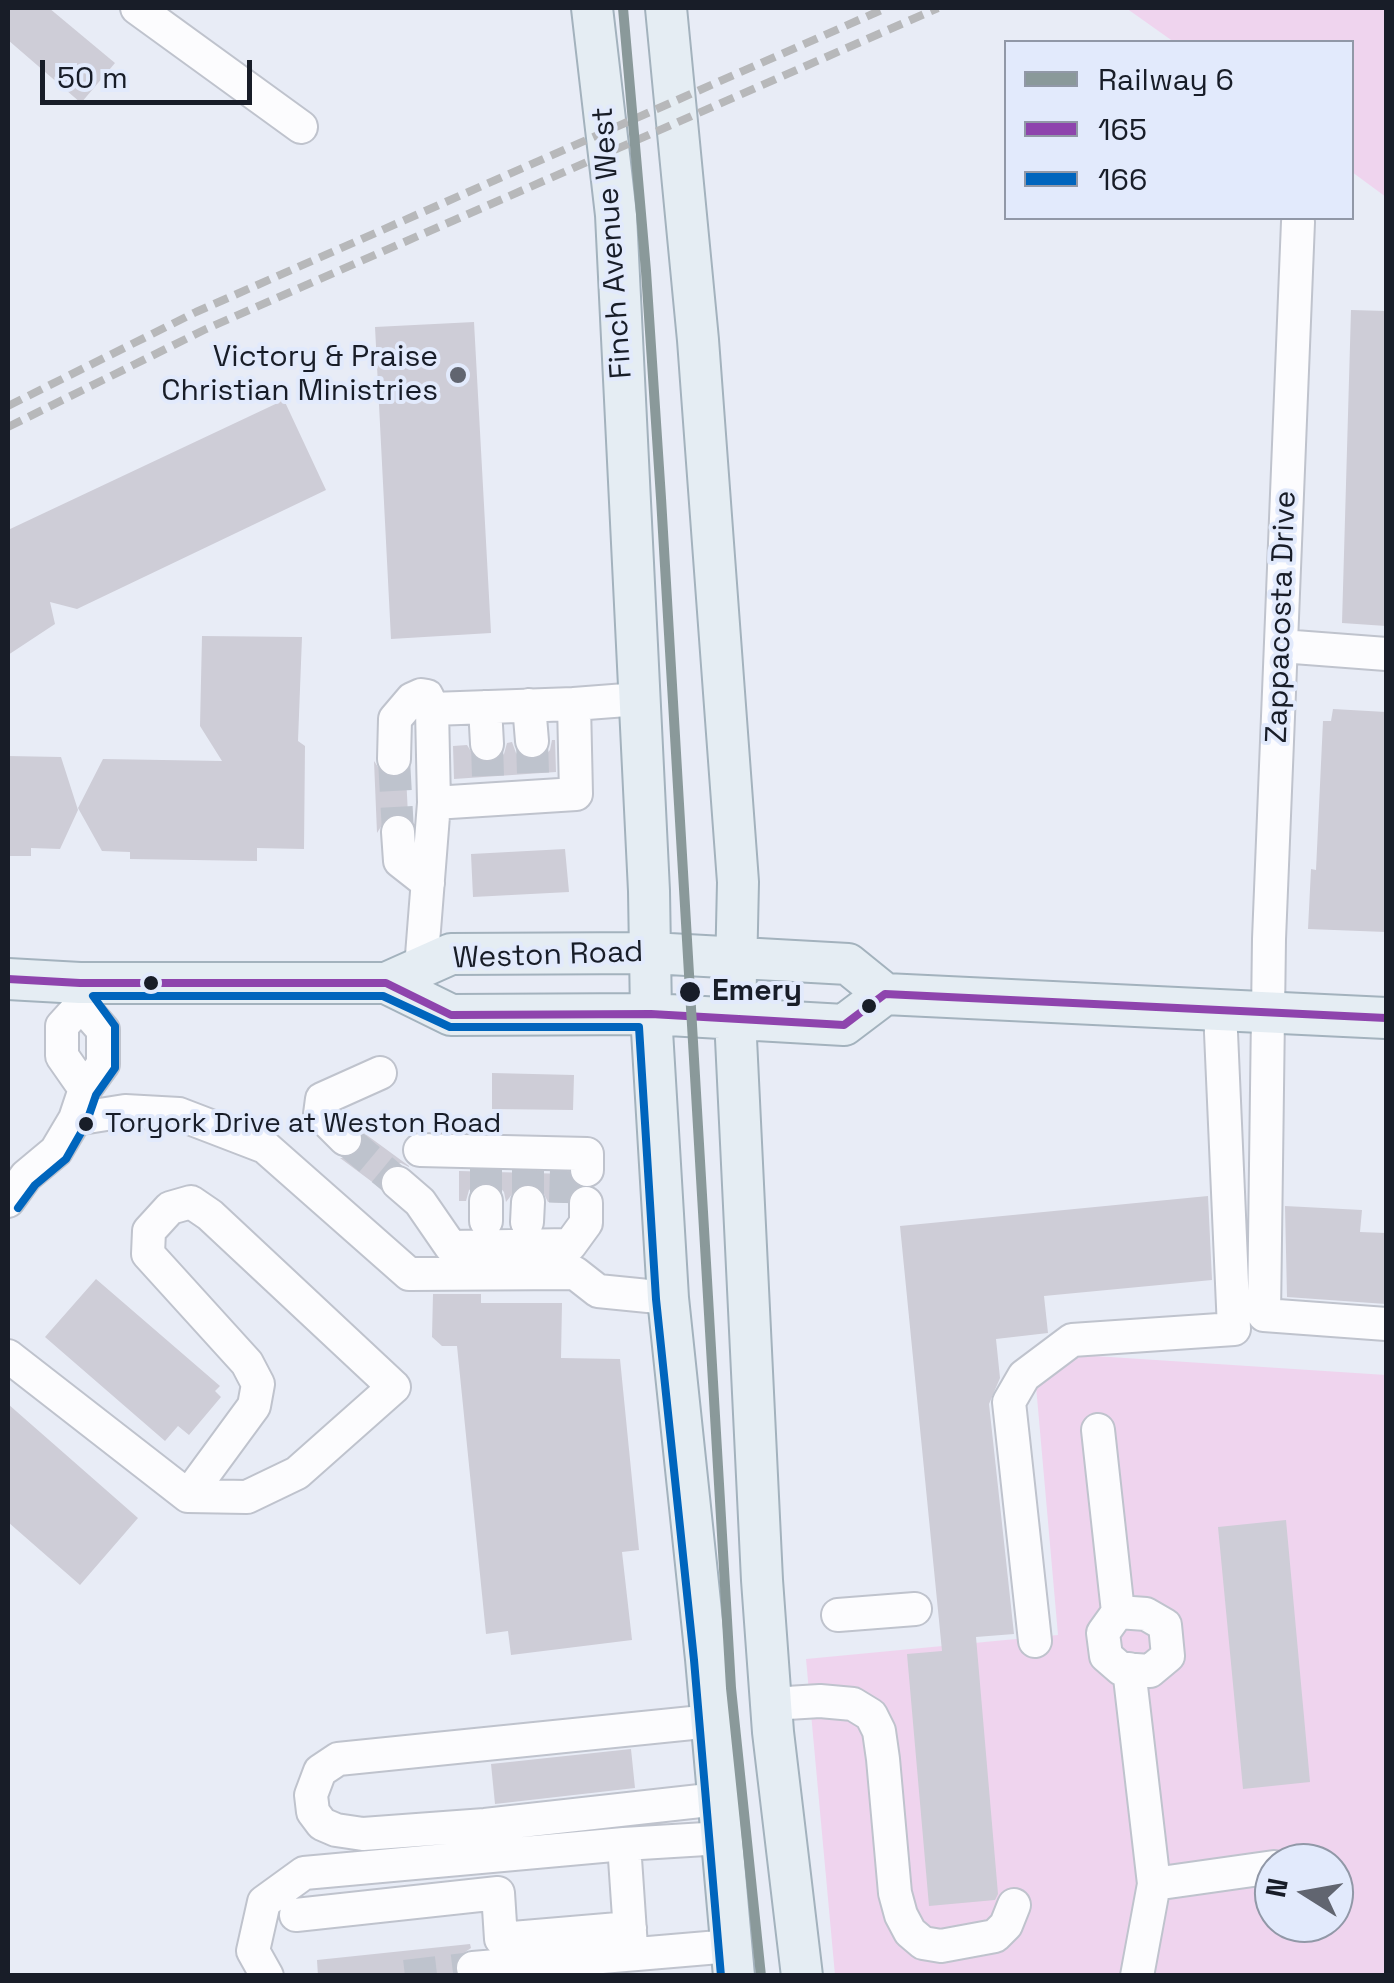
<!DOCTYPE html>
<html>
<head>
<meta charset="utf-8">
<style>
	body { margin:0 }
	#map { position:relative; width:1394px; height:1983px; overflow:hidden; background:#e8ecf6; font-family:"Space Grotesk",sans-serif }
	canvas { display:block }
	.frame { position:absolute; inset:0; border:10px solid #181d28; pointer-events:none }
	.legend { position:absolute; left:1004px; top:40px; width:350px; height:180px; box-sizing:border-box; background:#e2eafc; border:2px solid #9198a7; margin:0; padding:12px 18px; list-style:none; font-size:30px; color:#181d28 }
	.legend li { display:flex; align-items:center; gap:20px; height:50px }
	.legend b { width:50px; border:2px solid #9198a7 }
	.north { position:absolute; left:1254px; top:1843px; width:100px; height:100px; box-sizing:border-box; background:#e2eafc; border:2px solid #9198a7; border-radius:50%; rotate:281deg; font-size:28px; font-weight:700; line-height:40px; text-align:center; color:#181d28 }
	.north::after { content:''; display:block; margin:auto; width:35px; height:45px; background:#616570; clip-path:polygon(50% 0,100% 100%,50% 72%,0 100%) }
	.scale { position:absolute; left:40px; top:60px; width:212px; height:45px; box-sizing:border-box; border:5px solid #181d28; border-top:0; padding-left:12px; font-size:30px; line-height:35px; white-space:nowrap; color:#181d28; -webkit-text-stroke:8px #e2eafc; paint-order:stroke }
</style>
</head>
<body>
<div id="map">
<canvas width="1394" height="1983"></canvas>
<div class="frame"></div>
<ul class="legend">
<li><b style="height:12px;background:#8a999a"></b>Railway 6</li>
<li><b style="height:12px;background:#8e44ad"></b>165</li>
<li><b style="height:12px;background:#0065bd"></b>166</li>
</ul>
<div class="north">N</div>
<div class="scale">50 m</div>
</div>
<script>
const ctx = document.querySelector('canvas').getContext('2d');
ctx.lineJoin = 'round';
function fill(path, color) {
  ctx.fillStyle = color;
  ctx.fill(path, 'evenodd');
}
function shape(rows) {
  const path = new Path2D();
  for (const r of rows) {
    path.moveTo(r[0], r[1]);
    for (let i = 2; i < r.length; i += 2) path.lineTo(r[i], r[i + 1]);
  }
  return path;
}
function stroke(path, color, width, dash) {
  ctx.strokeStyle = color;
  ctx.lineWidth = width;
  ctx.lineCap = dash ? 'butt' : 'round';
  ctx.setLineDash(dash || []);
  ctx.stroke(path);
}
function write(font, color, halo, rows, align = 'center') {
  ctx.font = font + ' "Space Grotesk",sans-serif';
  ctx.lineWidth = 8;
  ctx.setLineDash([]);
  ctx.textBaseline = 'middle';
  ctx.strokeStyle = halo;
  ctx.fillStyle = color;
  for (const [text, x, y, turn = 0] of rows) {
    ctx.save();
    ctx.translate(x, y);
    ctx.rotate((+turn || 0) * Math.PI / 180);
    ctx.textAlign = isNaN(turn) ? turn : align;
    if (halo) ctx.strokeText(text, 0, 0);
    ctx.fillText(text, 0, 0);
    ctx.restore();
  }
}
fill(shape([
	[1126,8,1386,8,1386,197,1352,172,1352,42,1174,42],
	[1033,1352,1386,1375,1386,1975,835,1975,806,1659,1058,1635],
	[1274,1863,1334,1863,1334,1923,1274,1923]
]), '#efd4ee');
fill(shape([
	[8,8,49,8,115,63,81,103,8,40],
	[1351,310,1386,311,1386,626,1342,623],
	[474,322,491,633,391,639,375,327],
	[284,400,326,490,77,609,50,602,55,624,8,655,8,530],
	[202,636,302,637,298,741,305,746,304,849,257,848,257,861,130,859,130,852,102,851,78,808,103,759,222,761,200,726],
	[1333,709,1386,712,1386,932,1308,929,1311,869,1316,870,1323,721,1331,721],
	[552,740,555,740,556,772,454,779,453,746,467,745,477,761,489,764,504,754,507,743,512,742,516,753,524,759,543,758,550,750],
	[8,756,61,757,78,810,60,849,31,848,31,856,8,856],
	[374,761,384,776,394,779,406,775,408,815,398,812,388,815,377,833],
	[565,849,569,892,473,897,471,854],
	[492,1073,574,1075,573,1110,492,1109],
	[364,1133,409,1166,409,1167,401,1163,391,1165,382,1171,379,1187,340,1158,351,1158,360,1152,364,1143],
	[459,1171,568,1174,576,1186,566,1203,548,1202,540,1186,530,1182,520,1184,506,1202,504,1192,497,1184,485,1181,469,1190,466,1201,459,1201],
	[1208,1196,1212,1280,1044,1296,1048,1333,996,1339,1000,1378,989,1404,1014,1634,976,1637,998,1894,995,1900,929,1906,907,1654,942,1651,900,1226],
	[1285,1206,1362,1210,1360,1232,1386,1233,1386,1304,1287,1297],
	[96,1279,220,1386,215,1391,221,1397,189,1435,178,1426,165,1441,45,1337],
	[433,1294,481,1294,481,1303,562,1303,561,1358,620,1359,639,1550,622,1552,632,1640,511,1655,508,1631,486,1634,457,1346,442,1346,432,1337],
	[8,1404,138,1518,80,1585,8,1522],
	[1286,1520,1310,1782,1243,1789,1218,1527],
	[631,1749,635,1788,495,1804,491,1764],
	[470,1944,471,1948,455,1959,455,1976,318,1976,317,1960]
]), '#cecdd7');
stroke(shape([
	[532,741,533,774],
	[487,744,488,777],
	[394,759,398,832],
	[345,1139,398,1183],
	[528,1169,528,1202],
	[486,1201,486,1169],
	[565,1203,566,1169],
	[405,1976,473,1968]
]), '#bec3cd', 32, [32, 16]);
const minor = shape([
	[137,8,301,127],
	[1298,222,1269,939,1264,1315,1386,1324],
	[1281,646,1386,654],
	[529,705,532,741],
	[485,707,487,744],
	[432,709,574,704],
	[394,759,395,719,412,699,421,695,427,696,432,709,434,803],
	[398,832,400,861,428,883],
	[421,968,434,803,576,794,574,704,639,699],
	[75,1119,125,1111,179,1114,265,1147,409,1274,575,1273,598,1291,668,1298],
	[345,1139,320,1114,322,1099,380,1073],
	[420,1150,587,1154,587,1170],
	[398,1183,420,1202,451,1247,570,1245,586,1223,586,1203],
	[8,1201,26,1176,56,1151,75,1119,85,1089,103,1064,103,1030,81,1005,62,1026,62,1056,85,1089],
	[486,1221,486,1201],
	[527,1222,528,1202],
	[8,1356,188,1496,247,1497,297,1473,394,1387,210,1215,191,1202,170,1208,149,1231,148,1254,247,1363,258,1384,254,1406,188,1496],
	[1098,1430,1118,1612,1103,1633,1106,1656,1121,1669,1150,1671,1168,1656,1165,1625,1146,1614,1118,1612],
	[838,1615,915,1609],
	[1035,1641,1009,1402,1024,1376,1072,1340,1234,1329,1220,1010],
	[1129,1669,1154,1884],
	[771,1704,820,1701,853,1704,871,1715,879,1731,883,1759,895,1893,901,1915,910,1932,923,1943,941,1946,995,1936,1006,1925,1014,1905],
	[712,1721,338,1759,320,1771,311,1795,313,1812,322,1824,336,1830,363,1834,485,1825,718,1799],
	[624,1844,631,1947],
	[296,1915,498,1893,501,1939,630,1928],
	[473,1968,731,1946],
	[267,1976,253,1951,264,1902,304,1873,624,1844,722,1838],
	[1137,1976,1154,1884,1274,1867]
]);
const major = shape([
	[592,8,616,215,649,891,651,1014,668,1298,706,1659,734,1976],
	[666,8,698,340,738,882,735,1018,762,1580,773,1732,802,1976],
	[8,979,80,983,386,983,451,954,651,953,848,964,885,994,1386,1018],
	[386,983,451,1015,651,1014,844,1025,885,994]
]);
stroke(minor, '#bfc3cd', 36);
stroke(major, '#a3b2bd', 44);
stroke(minor, '#fcfcfe', 32);
stroke(major, '#e5edf3', 40);
stroke(shape([
	[8,406,196,312,886,8],
	[8,427,206,329,938,8]
]), '#b7b8ba', 8, [15, 8]);
stroke(shape([
	[8,979,80,983,386,983,451,1015,651,1014,844,1025,885,994,1386,1018]
]), '#8e44ad', 8);
stroke(shape([
	[18,1208,35,1185,66,1159,86,1124,96,1095,115,1068,115,1026,93,996,383,996,450,1027,639,1027,656,1299,694,1660,721,1976]
]), '#0065bd', 8);
stroke(shape([
	[623,8,646,271,661,498,731,1688,761,1976]
]), '#8a999a', 10);
for (const [x, y, r, color] of [
	[458,375,10,"#616570"],
	[151,983,9,"#181d28"],
	[690,992,12,"#181d28"],
	[869,1006,9,"#181d28"],
	[86,1124,9,"#181d28"]
]) {
  const dot = new Path2D();
  dot.arc(x, y, r, 0, 2 * Math.PI);
  ctx.fillStyle = color;
  ctx.fill(dot);
  stroke(dot, '#e2eafc', 4);
}
write('28px', '#181d28', '#e2eafc', [
	["Toryork Drive at Weston Road",105,1124]
], 'left');
write('30px', '#181d28', '#e2eafc', [
	["Finch Avenue West",613,243,-94],
	["Zappacosta Drive",1282,617,-88],
	["Weston Road",548,956,-2]
]);
write('30px', '#181d28', '#e2eafc', [
	["Victory & Praise",438,358],
	["Christian Ministries",438,392]
], 'right');
write('bold 30px', '#181d28', '#e2eafc', [
	["Emery",712,992]
], 'left');
</script>
</body>
</html>
